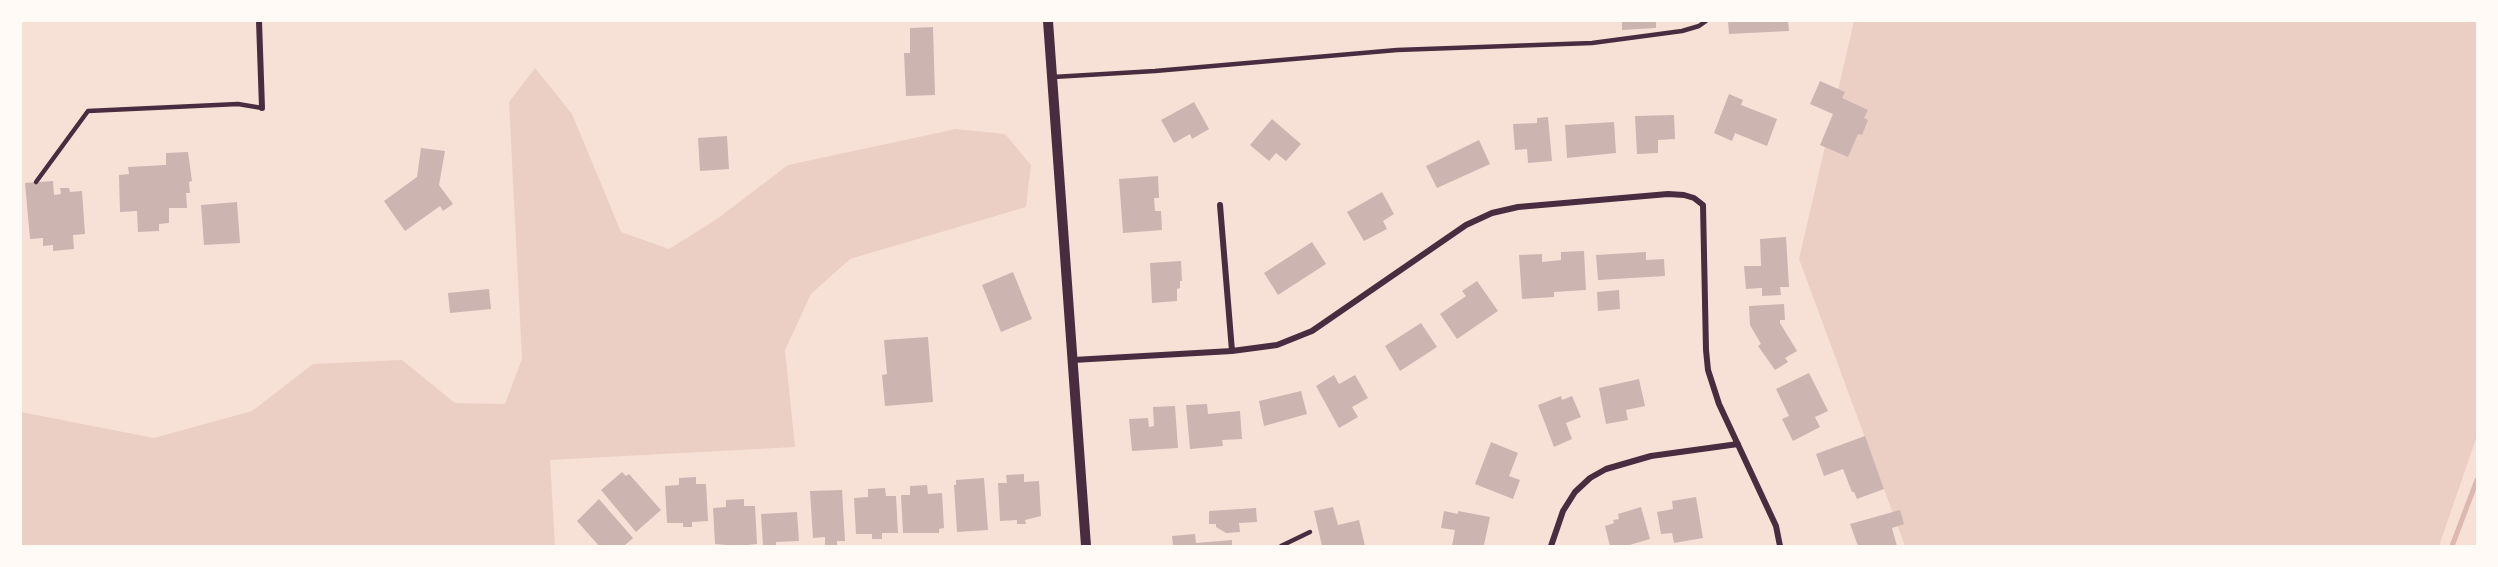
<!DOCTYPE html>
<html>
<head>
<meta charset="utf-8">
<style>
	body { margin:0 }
	#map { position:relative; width:2498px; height:567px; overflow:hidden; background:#f7e1d7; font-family:"Roboto Condensed",sans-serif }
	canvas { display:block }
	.frame { position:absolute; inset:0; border:22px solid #fffaf5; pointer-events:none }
</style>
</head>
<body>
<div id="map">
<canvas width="2498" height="567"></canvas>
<div class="frame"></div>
</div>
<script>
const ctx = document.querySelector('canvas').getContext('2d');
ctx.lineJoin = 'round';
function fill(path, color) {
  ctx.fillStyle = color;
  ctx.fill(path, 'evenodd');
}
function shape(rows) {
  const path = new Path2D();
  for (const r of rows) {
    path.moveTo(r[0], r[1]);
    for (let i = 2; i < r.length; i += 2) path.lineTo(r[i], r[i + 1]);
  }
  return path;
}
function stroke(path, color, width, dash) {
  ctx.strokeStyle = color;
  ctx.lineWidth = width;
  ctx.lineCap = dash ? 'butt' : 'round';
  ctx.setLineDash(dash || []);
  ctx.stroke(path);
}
fill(shape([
	[1854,21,2477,21,2477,436,2439,546,1905,546,1799,259],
	[535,68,572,114,621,232,669,249,717,219,788,165,956,129,1005,134,1031,165,1026,207,850,259,811,294,785,350,795,447,550,460,555,546,21,546,21,412,154,438,252,411,313,364,402,360,455,403,505,404,522,359,509,102]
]), '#ebcfc5');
stroke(shape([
	[2452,546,2477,480]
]), '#dcb8b0', 5);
fill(shape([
	[1622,21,1656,21,1656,28,1622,30],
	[1728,21,1788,21,1789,31,1729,34],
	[933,27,935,95,906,96,904,53,910,53,910,28],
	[1820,81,1845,92,1842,98,1868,110,1864,118,1868,120,1862,135,1858,134,1848,157,1820,145,1833,114,1810,104],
	[1729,94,1743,100,1741,105,1777,119,1767,146,1735,133,1732,141,1714,133],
	[1194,102,1209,129,1192,139,1190,134,1174,143,1161,120],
	[1674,115,1675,139,1658,140,1658,153,1637,154,1635,116],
	[1548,117,1552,161,1528,163,1527,149,1515,150,1513,124,1537,123,1537,118],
	[1272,119,1301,144,1286,161,1276,153,1269,161,1250,145],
	[1614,122,1616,153,1567,158,1565,125],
	[727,136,729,169,700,171,698,138],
	[1479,140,1490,164,1437,188,1426,166],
	[421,148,445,151,439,185,453,204,443,211,440,206,405,231,384,201,417,177],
	[188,152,192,181,189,182,190,193,186,193,187,208,169,208,169,223,159,224,159,231,138,232,137,211,120,212,119,175,129,174,128,167,166,165,166,153],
	[1158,176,1159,198,1154,198,1155,211,1161,211,1162,230,1123,233,1119,179],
	[53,181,54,195,61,194,60,188,69,188,70,192,82,191,85,234,73,235,74,249,53,251,53,245,43,246,43,238,30,239,25,183],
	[1382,192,1394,214,1383,221,1387,229,1364,241,1347,212],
	[237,202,240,243,204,245,201,205],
	[1786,237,1789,287,1780,287,1781,295,1762,296,1762,288,1746,289,1744,266,1761,266,1760,239],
	[1312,242,1326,264,1278,295,1264,273],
	[1584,251,1586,290,1554,292,1554,297,1522,299,1519,255,1542,254,1542,262,1561,260,1561,252],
	[1646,252,1646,260,1664,259,1665,276,1598,280,1596,255],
	[1181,261,1182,281,1180,281,1180,288,1177,289,1177,301,1152,303,1150,263],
	[1013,272,1032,319,1001,332,982,285],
	[1477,281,1498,311,1457,339,1440,314,1466,296,1462,291],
	[489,289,491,309,450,313,448,293],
	[1619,290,1620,309,1598,311,1597,292],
	[1784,304,1785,320,1780,320,1780,323,1797,351,1785,358,1788,362,1775,370,1758,346,1761,344,1750,325,1749,306],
	[1421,323,1437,347,1400,371,1385,346],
	[928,337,933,402,885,406,882,375,887,374,884,340],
	[1809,373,1828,411,1815,417,1820,427,1793,441,1782,419,1789,416,1776,389],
	[1334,375,1339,384,1355,375,1368,398,1352,407,1358,417,1339,428,1316,386],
	[1639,379,1645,406,1626,410,1628,420,1606,424,1599,388],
	[1301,391,1307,414,1264,426,1259,401],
	[1561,396,1562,400,1572,396,1581,417,1566,423,1572,439,1554,447,1538,405],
	[1207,404,1208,414,1240,411,1242,439,1222,440,1223,446,1190,449,1186,405],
	[1175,406,1178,448,1132,451,1129,419,1148,418,1149,427,1154,426,1153,407],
	[1865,436,1884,489,1857,499,1854,492,1852,492,1843,469,1824,476,1816,454],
	[1491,442,1518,453,1509,476,1520,480,1513,499,1475,484],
	[622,472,626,476,629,474,661,510,636,532,601,490],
	[1024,474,1024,482,1039,481,1041,516,1025,520,1026,524,1017,524,1017,520,1000,521,998,483,1007,483,1006,475],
	[696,477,696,484,706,484,708,521,692,522,692,527,683,527,683,523,667,523,665,486,679,485,679,478],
	[984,478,988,530,957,532,954,485,956,485,956,480],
	[927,485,928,494,942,493,944,528,939,529,939,533,903,533,901,495,910,495,910,486],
	[885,488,886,496,896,496,898,533,882,533,882,539,872,539,872,534,856,534,854,498,868,497,868,489],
	[842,490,845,541,837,541,837,545,825,545,825,537,813,538,810,491],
	[1696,497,1703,538,1674,543,1672,533,1661,534,1657,512,1673,509,1672,501],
	[599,499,633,538,624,546,599,546,577,521],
	[744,499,744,506,755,506,757,544,738,546,715,544,713,508,726,507,726,500],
	[1333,507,1338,525,1359,520,1365,546,1322,546,1314,511],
	[1641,507,1650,539,1626,546,1610,546,1605,526,1614,523,1613,520,1619,519,1618,514],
	[1256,508,1257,522,1239,523,1240,532,1226,533,1216,527,1216,524,1209,524,1209,511],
	[1900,510,1904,524,1892,528,1897,546,1858,546,1850,524],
	[1444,511,1458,514,1458,511,1490,517,1484,545,1452,546,1455,530,1441,528],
	[797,512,799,541,776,542,776,545,763,546,761,514],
	[1195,534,1196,543,1232,540,1232,546,1173,546,1172,536]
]), '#ccb4b1');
stroke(shape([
	[1053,77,1155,71,1397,50,1592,43,1682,31,1699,26,1706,21],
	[36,182,88,111,238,104,262,108],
	[1281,546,1310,532]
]), '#4a2c40', 4.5);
stroke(shape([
	[259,21,262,108],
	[1220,205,1232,351],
	[1073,360,1232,351,1277,345,1312,331,1466,225,1492,213,1518,207,1668,194,1684,195,1694,198,1703,205,1706,350,1708,370,1719,404,1776,526,1780,546],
	[1551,546,1563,511,1575,492,1590,478,1606,469,1651,456,1738,444]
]), '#4a2c40', 6);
stroke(shape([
	[1048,21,1086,546]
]), '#4a2c40', 10);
</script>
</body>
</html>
